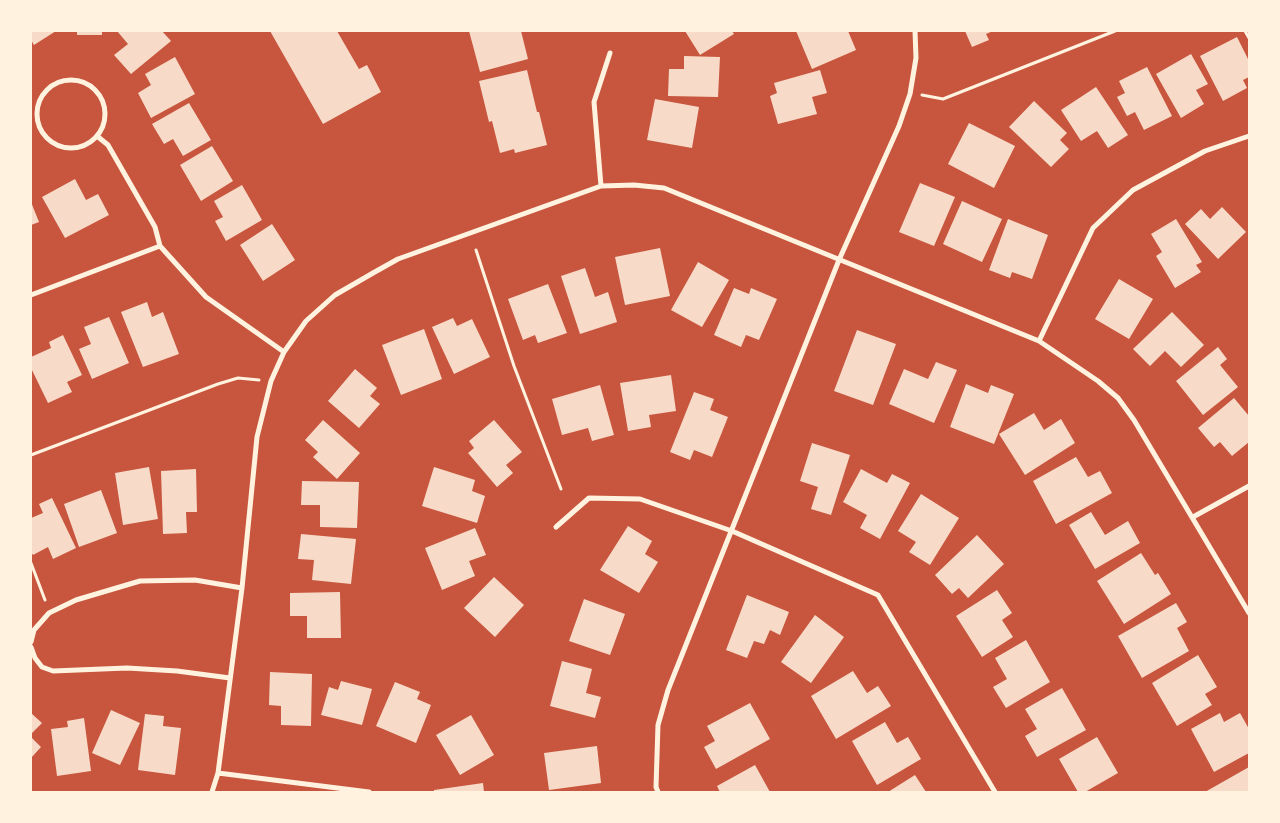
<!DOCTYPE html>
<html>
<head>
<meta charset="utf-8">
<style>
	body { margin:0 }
	#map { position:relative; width:1280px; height:823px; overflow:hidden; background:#c8553d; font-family:Poppins,sans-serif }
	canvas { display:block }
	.frame { position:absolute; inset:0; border:32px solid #fff3e0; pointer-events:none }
</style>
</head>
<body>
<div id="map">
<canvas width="1280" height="823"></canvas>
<div class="frame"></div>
</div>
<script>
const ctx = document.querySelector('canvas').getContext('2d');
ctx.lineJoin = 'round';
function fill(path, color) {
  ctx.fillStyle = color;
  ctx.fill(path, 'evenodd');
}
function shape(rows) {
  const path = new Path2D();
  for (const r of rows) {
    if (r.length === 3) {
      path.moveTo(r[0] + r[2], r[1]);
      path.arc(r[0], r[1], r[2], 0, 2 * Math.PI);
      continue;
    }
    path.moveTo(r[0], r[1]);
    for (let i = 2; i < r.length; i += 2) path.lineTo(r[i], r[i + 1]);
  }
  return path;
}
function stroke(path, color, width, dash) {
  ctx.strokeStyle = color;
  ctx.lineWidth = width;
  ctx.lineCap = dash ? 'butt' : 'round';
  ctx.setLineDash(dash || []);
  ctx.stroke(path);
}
fill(shape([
	[31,31,56,31,34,45,31,40],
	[77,31,102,31,102,35,77,35],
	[117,31,162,31,171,41,131,74,114,55,128,44],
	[270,31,337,31,359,69,367,65,381,92,323,124],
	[469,31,521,31,528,59,480,72],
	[685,31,732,31,734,34,700,55],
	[796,31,848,31,856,50,812,69],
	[965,31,993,31,986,34,989,40,972,47],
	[1237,37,1249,61,1249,77,1243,80,1247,88,1223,101,1200,56],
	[1191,54,1208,84,1196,90,1204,104,1181,118,1156,74],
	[684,56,720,57,718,97,668,96,669,69,684,69],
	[175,57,195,94,151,118,138,93,151,85,145,74],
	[1147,67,1172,116,1144,130,1135,112,1127,116,1117,97,1125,93,1119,81],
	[527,70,537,112,539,112,547,145,515,153,514,149,500,153,492,121,489,122,479,81],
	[820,70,827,93,812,97,817,114,778,124,770,96,777,93,774,83],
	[1096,87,1128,135,1108,148,1097,131,1081,141,1061,110],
	[655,99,699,107,692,148,647,140],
	[1034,101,1067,133,1060,140,1069,149,1051,167,1009,127],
	[189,103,211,140,183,156,173,139,164,144,152,124],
	[969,123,1015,146,994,188,948,164],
	[212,146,233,181,201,201,180,165],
	[75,179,86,200,98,194,109,215,65,238,42,197],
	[920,183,955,197,934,246,899,232],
	[242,185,262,220,226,241,215,221,223,217,214,201],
	[962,201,1002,219,982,262,943,244],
	[31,202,39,222,31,225],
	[1222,207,1246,232,1218,259,1185,224,1201,209,1210,219],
	[1008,219,1048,235,1032,279,1012,272,1010,278,989,270],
	[1176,219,1202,262,1196,265,1201,272,1175,288,1156,256,1162,252,1151,234],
	[272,224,295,260,263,281,240,245],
	[660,248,670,296,625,305,615,257],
	[698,262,729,280,702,327,671,310],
	[585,268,595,297,608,292,617,322,580,334,561,276],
	[1119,279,1153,299,1129,339,1095,319],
	[548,284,567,333,538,343,535,335,523,340,508,299],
	[734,288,749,294,751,288,777,299,759,340,746,335,741,347,714,335],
	[147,302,152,317,163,312,179,354,143,367,121,312],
	[1172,312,1204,345,1181,367,1165,351,1150,366,1133,349],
	[109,317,129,363,92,379,79,349,91,344,84,327],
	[453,318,457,326,472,319,490,357,454,374,432,327],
	[424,329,442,379,401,395,382,345],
	[857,330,896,344,873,405,834,391],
	[63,335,82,375,67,382,72,392,48,403,31,368,31,357,51,348,49,342],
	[1218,347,1227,359,1220,365,1238,387,1203,415,1176,381],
	[936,362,957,370,934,423,889,404,904,369,928,379],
	[355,369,377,388,370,396,380,404,359,428,328,401],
	[671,375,676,411,649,415,651,427,628,431,620,383],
	[966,384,988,393,991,385,1014,394,994,444,950,427],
	[600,385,614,435,592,441,588,428,562,435,552,399],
	[694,392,714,399,710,410,728,417,712,457,694,450,690,460,670,452],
	[1234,398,1249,416,1249,442,1232,456,1220,442,1214,447,1198,428],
	[1034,413,1044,430,1061,419,1075,443,1025,475,999,434],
	[323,420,360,453,337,479,313,457,318,452,305,440],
	[494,420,522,452,506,465,513,473,497,487,468,453,474,448,469,441],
	[812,443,850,455,831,515,811,509,818,487,800,481],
	[1076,457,1088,477,1100,471,1112,493,1056,524,1033,481],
	[149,467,158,519,123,525,115,473],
	[434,467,475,480,472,491,485,496,477,523,422,506],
	[196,469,197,512,186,512,187,533,163,534,161,471],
	[861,469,887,483,892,474,910,483,880,539,860,528,867,515,843,502],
	[302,481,359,482,357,528,320,527,320,505,301,505],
	[101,490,117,533,79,547,64,504],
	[921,494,959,518,930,565,909,552,916,542,898,531],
	[52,498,76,548,53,559,48,547,33,555,31,552,31,518,43,513,39,504],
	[1091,512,1105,535,1128,521,1140,543,1095,569,1069,525],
	[628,526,652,541,645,554,658,562,639,593,600,570],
	[475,528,486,555,469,561,475,576,442,590,425,548],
	[301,534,356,539,351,584,312,580,314,560,298,559],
	[977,535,1004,564,968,598,959,588,952,594,935,575],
	[1141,553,1155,575,1158,573,1171,594,1124,624,1097,581],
	[494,577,524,605,495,637,464,608],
	[997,590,1012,613,1002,620,1013,637,982,657,956,616],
	[340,592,341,638,307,638,307,616,290,616,290,593],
	[747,595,789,612,780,635,770,630,764,644,754,641,747,658,726,650],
	[584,599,625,614,610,655,569,641],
	[1176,603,1187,622,1177,628,1189,651,1142,678,1118,636],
	[815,615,844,637,811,683,781,662],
	[1026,640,1050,682,1006,708,993,687,1007,679,995,658],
	[1198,655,1217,687,1205,694,1212,705,1177,726,1152,683],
	[562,661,592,669,586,693,601,697,595,718,550,706],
	[853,671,867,693,878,686,891,706,836,739,811,696],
	[270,672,312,674,311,726,281,725,281,706,269,705],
	[341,681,372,689,362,725,321,715,329,687,338,690],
	[395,682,420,692,417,699,431,705,416,743,376,726],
	[1062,688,1086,730,1037,757,1025,736,1037,729,1025,709],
	[750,703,770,739,716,769,704,747,715,741,707,726],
	[111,710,140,723,120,765,92,753],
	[31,713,42,723,31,734],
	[1220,713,1224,722,1240,713,1249,729,1249,753,1214,772,1191,729],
	[145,714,164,716,163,726,181,728,175,775,138,770],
	[471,715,494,755,460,775,436,735],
	[84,718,91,771,57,776,51,729,68,727,67,721],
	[885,722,897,743,908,737,921,759,877,785,852,741],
	[31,737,41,747,31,758],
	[1097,737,1118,773,1085,792,1078,792,1059,759],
	[597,746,601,783,549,790,544,753],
	[755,765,770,792,720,792,717,786],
	[1249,767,1249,792,1205,792],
	[915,775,926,792,888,792],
	[483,783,484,792,434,792,434,790]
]), '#f7dbc8');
stroke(shape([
	[1245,31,1249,38],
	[922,95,943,99,1115,31],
	[476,250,514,366,561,489],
	[31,455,218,384,238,378,259,380],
	[31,563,45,600]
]), '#fff3e0', 3);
stroke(shape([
	[71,114,34],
	[97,136,108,145,155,227,160,246,206,297,284,352],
	[601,186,594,102,610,53],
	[31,295,160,246],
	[1039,341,1093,228,1133,190,1205,151,1249,136],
	[1193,517,1249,486],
	[556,527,589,498,640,499,732,531,878,595,995,792],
	[31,642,34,630,49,613,76,600,140,581,195,580,242,588],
	[31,647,35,658,42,667,53,671,127,668,177,671,230,678],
	[218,773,369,792],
	[212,792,218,773,242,588,257,437,271,381,284,352,306,321,335,295,373,273,398,259,601,186,634,185,664,188,1039,341,1098,381,1118,398,1134,420,1249,613],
	[658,792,656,787,658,725,668,690,839,260,899,126,910,94,916,58,915,31]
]), '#fff3e0', 5);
</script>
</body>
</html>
